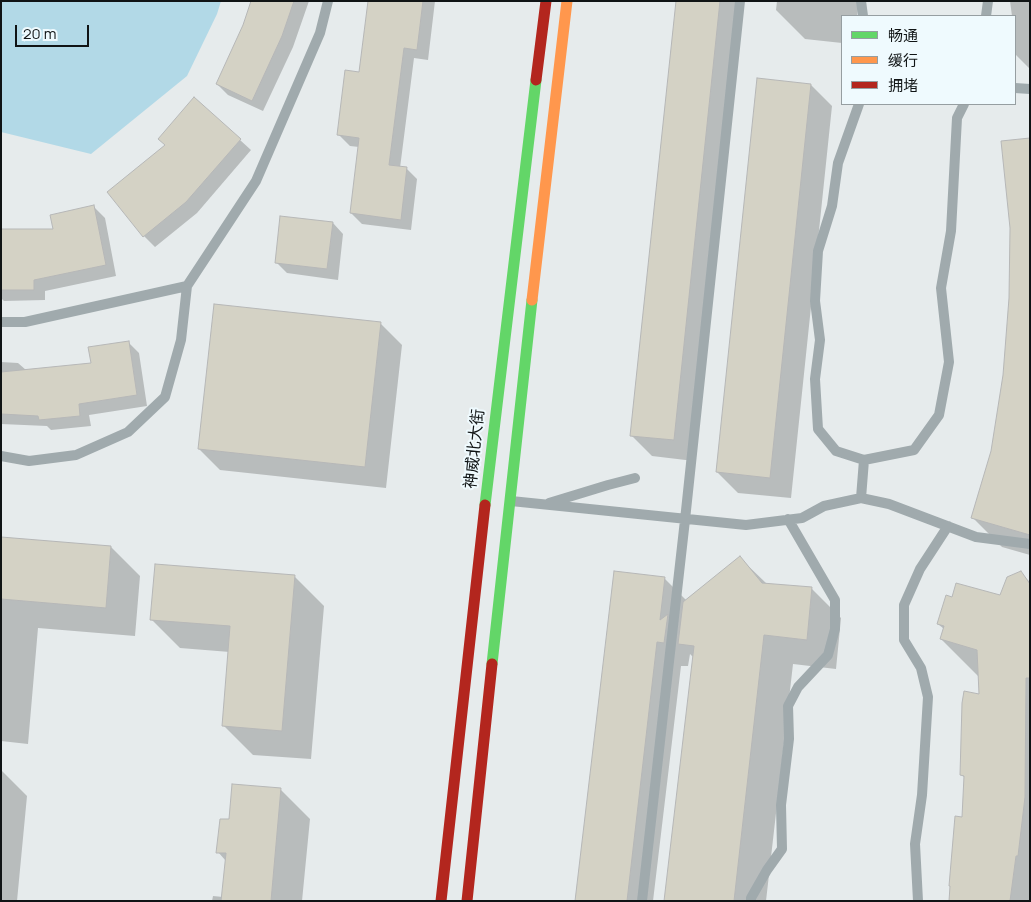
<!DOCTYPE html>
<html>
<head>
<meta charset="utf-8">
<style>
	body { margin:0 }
	#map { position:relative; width:1031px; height:902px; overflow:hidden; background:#e6ebec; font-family:Manrope,"Noto Sans SC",sans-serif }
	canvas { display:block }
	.frame { position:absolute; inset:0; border:2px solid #101415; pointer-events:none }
	.legend { position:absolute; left:841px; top:15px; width:175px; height:90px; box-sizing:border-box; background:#effafe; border:1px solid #969ea1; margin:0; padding:6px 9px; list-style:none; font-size:15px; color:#101415 }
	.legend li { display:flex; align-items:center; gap:10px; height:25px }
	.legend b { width:25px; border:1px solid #969ea1 }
	.scale { position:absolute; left:15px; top:25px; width:74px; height:22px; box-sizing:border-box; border:2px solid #101415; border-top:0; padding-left:6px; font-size:15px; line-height:18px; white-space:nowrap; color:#101415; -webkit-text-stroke:4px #effafe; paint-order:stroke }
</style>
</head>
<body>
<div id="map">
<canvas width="1031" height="902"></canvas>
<div class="frame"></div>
<ul class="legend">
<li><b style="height:6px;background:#63d668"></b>畅通</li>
<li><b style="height:6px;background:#ff974d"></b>缓行</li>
<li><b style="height:6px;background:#b3261e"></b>拥堵</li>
</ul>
<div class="scale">20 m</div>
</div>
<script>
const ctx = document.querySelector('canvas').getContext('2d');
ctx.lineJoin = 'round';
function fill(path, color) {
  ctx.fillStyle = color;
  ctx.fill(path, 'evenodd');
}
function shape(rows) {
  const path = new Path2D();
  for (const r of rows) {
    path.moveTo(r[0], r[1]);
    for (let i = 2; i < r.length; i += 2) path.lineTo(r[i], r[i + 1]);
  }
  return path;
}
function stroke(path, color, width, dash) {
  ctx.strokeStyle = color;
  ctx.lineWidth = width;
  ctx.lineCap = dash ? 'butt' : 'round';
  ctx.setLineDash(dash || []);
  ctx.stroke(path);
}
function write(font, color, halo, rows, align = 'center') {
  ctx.font = font + ' Manrope,"Noto Sans SC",sans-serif';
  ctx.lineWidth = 4;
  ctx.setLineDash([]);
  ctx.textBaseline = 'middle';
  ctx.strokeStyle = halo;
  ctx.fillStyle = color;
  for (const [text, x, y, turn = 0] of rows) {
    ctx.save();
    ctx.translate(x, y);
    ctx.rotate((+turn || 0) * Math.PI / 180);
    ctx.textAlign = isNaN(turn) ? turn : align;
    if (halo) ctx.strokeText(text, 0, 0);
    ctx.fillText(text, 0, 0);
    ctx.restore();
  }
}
fill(shape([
	[1,1,221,1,217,14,187,76,91,154,1,132]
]), '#b2d9e7');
fill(shape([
	[252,1,309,1,293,47,263,111,228,95,217,84,244,26],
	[369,1,435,1,428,60,414,58,400,168,406,168,417,179,411,230,362,224,351,213,359,147,350,146,339,135,360,73],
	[677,1,743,1,694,461,652,456,631,435],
	[777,1,859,1,857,16,842,16,842,43,805,39,776,10],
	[1010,1,1030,1,1030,69,1016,55,1015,16,1012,16],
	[758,80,811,85,832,106,791,498,738,493,717,472],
	[1030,139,1030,555,1002,547,973,518,992,451,1004,376],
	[240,140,251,150,197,213,155,247,144,236],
	[94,207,105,218,116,276,45,291,45,300,4,301,1,298,1,231,54,231],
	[333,223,343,234,338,280,287,273,276,262],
	[381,324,402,345,386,488,220,470,199,449],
	[128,342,139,353,147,406,89,415,91,426,51,430,47,426,1,424,1,362,18,363,26,370,92,364],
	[1,538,111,547,140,576,135,636,38,628,28,744,1,741],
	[740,558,767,584,811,588,841,618,836,669,793,664,766,901,667,901,694,658,690,654,688,666,681,666,653,901,576,901,664,578,686,600],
	[1020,573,1030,582,1030,901,952,901,951,887,963,818,966,779,962,775,980,696,979,677,941,639,944,629,938,624,952,598,1001,597],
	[295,577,324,606,311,759,253,755,224,726,230,652,180,648,151,619],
	[1,770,27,796,17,901,1,901],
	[233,785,281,790,310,819,302,901,212,901,213,896,223,897,226,861,218,852,230,821]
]), '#0003');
const building = shape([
	[251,1,294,1,282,36,252,101,216,84,243,25,251,1],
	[368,1,423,1,417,50,404,48,389,165,407,167,401,220,350,213,359,138,337,135,345,70,359,72,368,1],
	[676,1,720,1,674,440,630,436,676,1],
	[757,78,811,84,770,478,716,472,757,78],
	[194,97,241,139,186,202,143,237,107,192,165,145,158,139,194,97],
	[1030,138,1030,535,971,518,991,451,1003,375,1009,298,1010,228,1001,141,1030,138],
	[94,205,106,265,34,280,34,290,1,290,1,229,53,229,50,215,94,205],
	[280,216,333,222,327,269,275,263,280,216],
	[214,304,381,322,365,467,198,449,214,304],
	[129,341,137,395,79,404,80,416,39,420,38,416,1,414,1,372,91,363,88,347,129,341],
	[1,537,111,546,106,608,1,599,1,537],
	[740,556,762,583,812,587,807,640,764,635,734,901,664,901,694,646,678,644,683,602,740,556],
	[155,564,295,575,282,731,222,726,230,626,150,620,155,564],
	[614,571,665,577,660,620,668,614,664,643,657,642,627,901,575,901,614,571],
	[1021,571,1030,584,1030,678,1026,678,1025,797,1018,856,1016,856,1010,901,949,901,950,886,949,886,955,816,962,817,964,776,960,775,962,703,964,691,979,694,977,650,940,639,944,626,937,624,946,595,952,597,956,583,1000,595,1007,577,1021,571],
	[232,784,281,788,271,901,221,901,226,853,216,853,220,819,229,819,232,784]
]);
fill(building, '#d4d2c5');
stroke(building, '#b6b7b7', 1);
stroke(shape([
	[861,1,863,16],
	[986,16,988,1],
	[1015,88,1030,89],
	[859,104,838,163,832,206,818,251,815,301,820,340,815,379,818,429,836,451,864,460,914,450,939,415,949,362,941,288,951,231,957,118,964,104],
	[1,322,25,322,187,286,256,181,320,33,328,1],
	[1,456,29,461,76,455,128,432,165,397,181,340,187,286],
	[861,498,864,460],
	[511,501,746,525,802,518,824,506,861,498,889,504,976,537,1030,544],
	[549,503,608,485,635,478],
	[642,901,685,520,740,1],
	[751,901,751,898,767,870,782,849,781,805,789,739,788,706,798,687,828,655,835,629,835,600,788,519],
	[918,901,915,844,922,795,928,697,921,668,904,640,904,605,920,569,948,526]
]), '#a0aaad', 10);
stroke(shape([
	[485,505,536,80],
	[492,664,532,300]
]), '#63d668', 11);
stroke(shape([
	[532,300,567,1]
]), '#ff974d', 11);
stroke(shape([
	[536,80,546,1],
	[441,901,485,505],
	[467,901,492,664]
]), '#b3261e', 11);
write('16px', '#101415', '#effafe', [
	["神威北大街",475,449,-84]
]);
</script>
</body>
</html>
